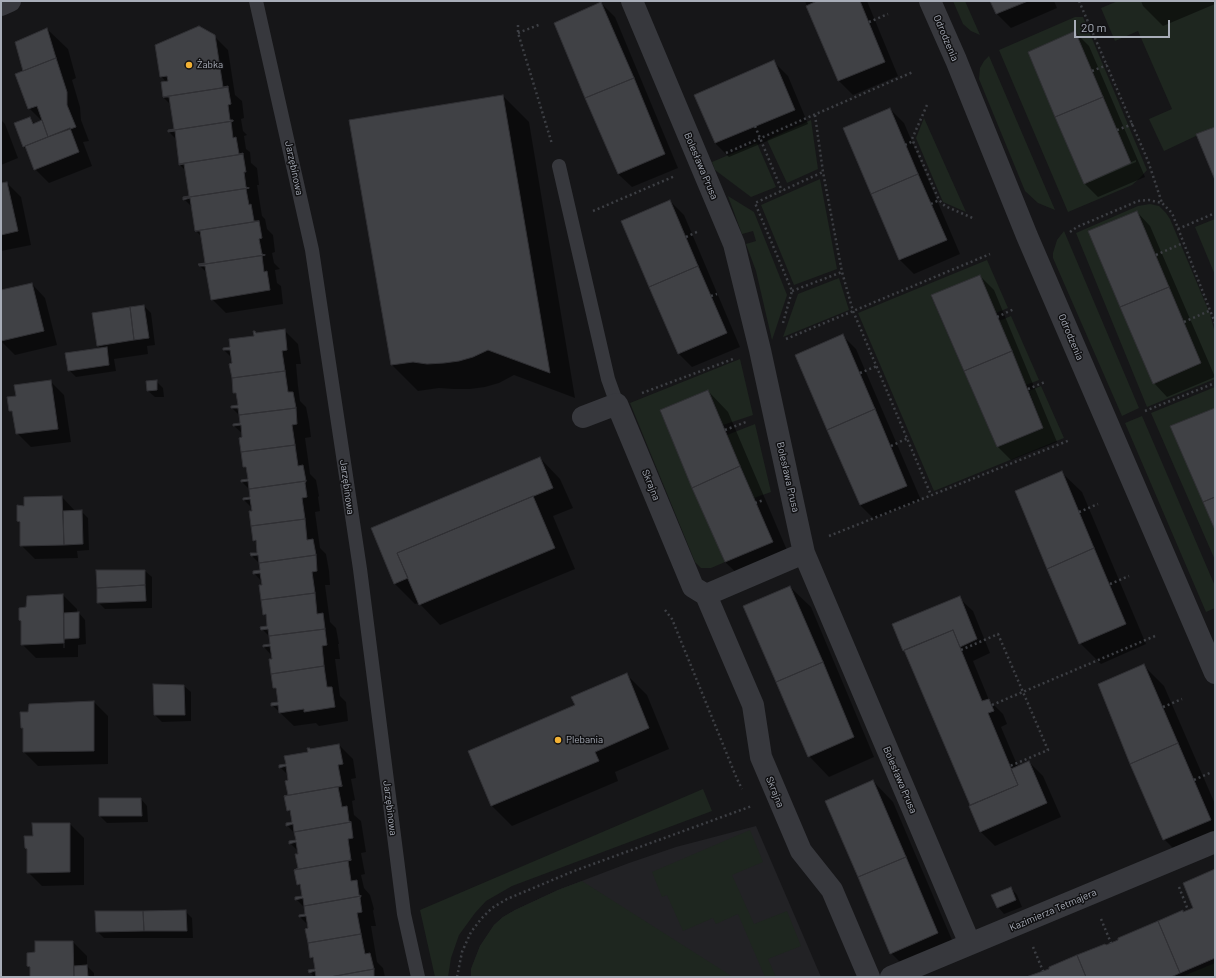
<!DOCTYPE html>
<html>
<head>
<meta charset="utf-8">
<style>
	body { margin:0 }
	#map { position:relative; width:1216px; height:978px; overflow:hidden; background:#161618; font-family:Barlow,sans-serif }
	canvas { display:block }
	.frame { position:absolute; inset:0; border:2px solid #a8adb8; pointer-events:none }
	.scale { position:absolute; left:1074px; top:20px; width:96px; height:18px; box-sizing:border-box; border:2px solid #a8adb8; border-top:0; padding-left:5px; font-size:12px; line-height:14px; white-space:nowrap; color:#a8adb8; -webkit-text-stroke:3px #111113; paint-order:stroke }
</style>
</head>
<body>
<div id="map">
<canvas width="1216" height="978"></canvas>
<div class="frame"></div>
<div class="scale">20 m</div>
</div>
<script>
const ctx = document.querySelector('canvas').getContext('2d');
ctx.lineJoin = 'round';
function fill(path, color) {
  ctx.fillStyle = color;
  ctx.fill(path, 'evenodd');
}
function shape(rows) {
  const path = new Path2D();
  for (const r of rows) {
    path.moveTo(r[0], r[1]);
    for (let i = 2; i < r.length; i += 2) path.lineTo(r[i], r[i + 1]);
  }
  return path;
}
function stroke(path, color, width, dash) {
  ctx.strokeStyle = color;
  ctx.lineWidth = width;
  ctx.lineCap = dash ? 'butt' : 'round';
  ctx.setLineDash(dash || []);
  ctx.stroke(path);
}
function write(font, color, halo, rows, align = 'center') {
  ctx.font = font + ' Barlow,sans-serif';
  ctx.lineWidth = 3;
  ctx.setLineDash([]);
  ctx.textBaseline = 'middle';
  ctx.strokeStyle = halo;
  ctx.fillStyle = color;
  for (const [text, x, y, turn = 0] of rows) {
    ctx.save();
    ctx.translate(x, y);
    ctx.rotate((+turn || 0) * Math.PI / 180);
    ctx.textAlign = isNaN(turn) ? turn : align;
    if (halo) ctx.strokeText(text, 0, 0);
    ctx.fillText(text, 0, 0);
    ctx.restore();
  }
}
fill(shape([
	[756,826,821,977,471,977,471,969,480,946,494,925,503,917,515,910,558,890,629,863,676,847]
]), '#222225');
fill(shape([
	[953,1,965,1,980,35,971,31,963,24],
	[1118,1,1215,1,1215,127,1164,151,1149,119,1172,109,1138,31,1115,41,1101,8],
	[1075,17,1083,17,1147,170,1140,178,1132,185,1068,212,999,50],
	[989,56,1055,210,1038,203,1025,191,979,79,980,68,984,61],
	[924,118,966,212,943,202,916,138],
	[811,120,818,169,787,183,767,140],
	[757,143,776,187,751,197,715,170,712,162],
	[820,179,837,269,794,285,761,205],
	[728,196,754,212,787,295,772,340,756,271,746,244,756,241,753,231,742,234],
	[1150,204,1159,206,1166,213,1170,219,1210,314,1215,333,1215,379,1147,407,1076,233,1138,206],
	[1215,219,1215,275,1195,227],
	[1064,231,1139,408,1122,416,1053,258,1053,253,1057,240],
	[987,260,1008,308,996,313,931,296,997,447,1043,428,1029,391,1041,386,1064,438,934,491,858,313],
	[839,278,849,310,783,337,798,294],
	[1011,316,1039,380,1026,385,999,321],
	[740,359,753,415,723,425,708,390,660,411,725,562,711,568,701,568,695,562,630,403],
	[1215,387,1215,560,1151,413],
	[1142,416,1215,586,1215,608,1206,612,1125,423],
	[755,424,771,492,754,498,727,435],
	[703,789,712,811,512,886,486,901,475,913,459,935,451,958,448,977,435,977,420,910],
	[750,830,763,862,732,875,754,924,787,911,801,946,768,959,776,977,765,977,738,914,716,924,713,918,683,931,667,895,662,897,652,872],
	[582,881,733,977,471,977,471,969,480,946,494,925,503,917,515,910,558,890],
	[1215,963,1215,977,1181,977]
]), '#1e261f');
fill(shape([
	[805,1,867,1,898,76,853,95,839,81],
	[992,1,1054,1,1057,8,1011,28,997,14],
	[1141,1,1215,1,1215,4,1163,26,1143,6],
	[601,3,615,17,678,168,632,187,618,174],
	[47,29,68,49,76,78,72,80,80,107,81,120,89,141,83,142,92,166,49,183,35,169,28,150,24,147,29,118,35,124,42,121,29,108,24,71,16,43],
	[1075,32,1089,46,1145,177,1098,197,1084,183],
	[1136,160,1136,162,1090,182,1090,180],
	[214,36,228,50,235,95,242,101,244,118,241,119,243,131,247,135,244,136,246,149,250,152,251,163,257,168,259,185,257,185,262,216,265,219,267,229,273,235,275,252,272,253,274,263,280,269,275,270,277,283,281,286,283,304,226,313,212,299,208,274,200,266,206,264,202,237,196,231,192,207,184,199,190,197,186,171,180,165,177,140,169,132,175,130,171,105,164,98,162,83,167,83,161,76],
	[774,62,788,76,808,124,729,157,715,143,695,95],
	[503,96,529,122,575,398,514,375,499,383,485,387,470,389,453,389,439,388,418,391,392,365],
	[890,109,904,123,960,254,914,274,900,260,844,129],
	[1,120,5,124,18,158,1,165],
	[7,183,21,197,31,245,1,251,1,184],
	[670,201,684,215,740,347,692,367,678,353],
	[1137,212,1150,226,1215,377,1167,397,1154,383],
	[980,276,994,290,1057,442,1011,460,998,447],
	[32,284,45,298,57,345,15,355,1,341,1,291],
	[144,306,151,313,155,345,147,346,148,354,114,359,116,371,76,377,69,370,101,349,98,345],
	[284,330,298,344,301,364,296,364,298,386,300,401,306,407,309,422,311,437,305,438,308,459,310,474,316,480,319,496,318,497,320,511,315,512,320,548,326,554,329,571,330,585,325,585,330,622,336,628,339,644,338,644,340,659,335,659,340,696,346,702,348,721,319,726,316,723,294,726,272,705,279,703,277,691,274,688,272,656,264,647,264,646,271,645,270,637,262,629,268,627,267,617,264,614,262,582,254,573,261,571,260,564,252,556,259,553,257,544,254,540,252,508,244,500,251,498,250,490,242,482,249,480,247,470,244,467,243,434,234,426,234,425,241,424,240,416,232,408,239,406,238,396,234,393,232,358,224,350,255,337,257,334],
	[842,335,856,349,921,500,874,519,860,505,796,355],
	[50,381,64,395,71,442,31,447,17,433,13,413,10,410,17,397],
	[156,381,163,388,164,397,155,397,148,391],
	[708,391,728,412,792,562,746,582,725,562,661,411],
	[540,458,560,479,573,508,553,516,575,569,440,625,419,603,415,604,395,584,372,529],
	[1061,472,1082,492,1146,644,1101,664,1080,643],
	[62,497,76,512,81,511,88,518,89,550,77,551,78,558,35,559,21,545,21,524,18,521,25,507],
	[145,571,152,577,152,608,105,609,98,602],
	[790,587,811,607,874,757,829,777,809,756],
	[63,595,77,609,77,613,79,613,85,620,86,644,78,645,78,657,36,658,22,644],
	[63,618,65,618,65,629,63,629],
	[63,636,65,638,65,648,63,648],
	[959,598,973,611,990,653,973,661,989,700,1003,714,1007,724,1001,727,1018,767,1029,762,1043,776,1061,817,995,846,981,832,971,806,972,806,907,654,904,651],
	[1144,666,1164,686,1215,804,1215,846,1184,859,1164,839],
	[627,675,647,695,669,749,615,772,618,781,512,826,492,806,469,752,576,705],
	[184,686,191,692,191,721,162,722,155,715],
	[94,702,108,716,108,764,38,766,24,752,24,730,22,728],
	[339,745,353,759,356,778,351,779,355,800,352,801,354,815,361,821,366,852,361,853,365,874,361,875,364,888,370,895,374,909,373,911,376,926,371,926,377,962,383,968,385,977,314,977,310,972,316,969,315,961,311,957,308,925,300,917,307,914,305,908,296,899,303,897,302,888,298,884,299,855,299,852,290,843,297,841,295,834,287,825,293,823,292,814,288,810,289,781,289,776,280,767,309,753,310,749,311,750],
	[873,781,893,802,958,954,911,973,891,953],
	[141,799,147,806,148,822,107,823,100,816],
	[70,824,84,838,84,885,42,886,28,872,28,850,26,848,34,837],
	[1215,870,1215,977,1031,977,1106,946,1182,911,1184,913,1194,908],
	[1011,888,1017,895,1022,907,1004,914,998,907],
	[185,911,192,918,193,938,104,938,97,931],
	[73,942,87,956,87,966,94,973,94,977,31,977,31,969,28,966,36,953]
]), '#0007');
const building = shape([
	[817,1,860,1,885,62,838,81,806,6,817,1],
	[990,1,1028,1,996,14,990,1],
	[601,2,634,78,585,98,554,23,601,2],
	[199,26,215,35,223,87,228,86,228,87,163,97,161,82,168,81,167,76,160,77,155,45,199,26],
	[47,28,56,58,23,71,15,42,47,28],
	[1075,31,1103,97,1055,117,1028,52,1075,31],
	[56,58,67,92,67,105,76,127,48,137,37,106,28,109,15,74,56,58],
	[774,60,795,110,715,143,694,95,774,60],
	[634,78,665,154,618,174,585,98,634,78],
	[228,87,231,104,228,105,230,120,233,120,233,121,168,131,168,130,174,129,169,97,163,97,228,87],
	[503,95,550,373,488,350,473,357,459,361,444,363,427,364,413,362,391,365,349,120,503,95],
	[1103,97,1131,163,1084,184,1055,117,1103,97],
	[890,108,918,174,871,194,843,128,890,108],
	[30,117,33,124,42,120,48,137,23,147,14,123,30,117],
	[233,121,231,122,233,138,236,137,239,154,243,153,243,154,179,164,175,131,168,132,168,131,233,121],
	[1215,127,1215,180,1196,134,1215,127],
	[70,128,79,152,34,170,25,146,70,128],
	[243,154,246,172,244,172,246,187,249,188,183,198,183,197,189,196,184,164,179,165,179,164,243,154],
	[918,174,947,240,899,260,871,194,918,174],
	[7,182,18,231,1,235,1,183,7,182],
	[249,188,246,189,249,205,251,204,254,221,259,221,195,231,190,198,183,200,183,198,249,188],
	[670,200,698,266,649,287,621,221,670,200],
	[1137,211,1169,287,1120,307,1088,231,1137,211],
	[259,221,262,238,259,239,262,254,265,255,199,265,198,264,205,263,200,231,195,231,259,221],
	[265,255,262,256,264,272,267,271,270,290,211,300,205,266,199,266,199,265,265,255],
	[698,266,727,333,678,354,649,287,698,266],
	[980,275,1012,351,964,371,931,295,980,275],
	[32,283,44,331,1,341,1,290,32,283],
	[1169,287,1201,363,1153,384,1120,307,1169,287],
	[144,305,149,338,134,340,130,307,144,305],
	[130,307,134,340,97,346,92,313,130,307],
	[285,329,287,350,282,351,285,371,232,378,229,364,232,363,230,350,223,350,223,348,230,347,229,339,254,336,253,331,255,331,256,333,285,329],
	[843,334,875,409,827,430,795,355,843,334],
	[107,347,109,365,68,371,65,353,107,347],
	[1012,351,1043,428,997,447,964,371,1012,351],
	[285,371,288,392,293,392,296,408,239,415,238,408,231,408,231,406,238,405,236,393,233,393,232,378,285,371],
	[51,380,58,429,16,434,12,411,9,411,7,397,16,396,14,385,51,380],
	[157,380,157,390,147,391,146,381,157,380],
	[708,390,740,466,692,488,660,410,708,390],
	[296,408,297,424,292,425,295,445,241,452,239,438,242,437,241,425,233,426,233,424,240,423,239,415,296,408],
	[1215,408,1215,497,1203,502,1170,426,1215,408],
	[875,409,907,486,860,505,827,430,875,409],
	[295,445,298,466,303,465,306,481,249,489,248,481,241,482,241,480,248,479,246,467,243,467,241,452,295,445],
	[540,457,553,488,397,553,408,578,394,584,371,528,540,457],
	[740,466,773,542,725,562,692,488,740,466],
	[1062,471,1094,548,1047,569,1015,491,1062,471],
	[306,481,305,483,307,497,302,498,305,519,251,526,249,511,252,511,250,499,243,500,243,498,250,497,249,489,306,481],
	[62,496,64,545,20,546,20,522,17,521,17,505,24,506,24,497,62,496],
	[533,496,555,548,419,605,397,553,533,496],
	[1215,497,1215,530,1203,502,1215,497],
	[82,510,83,544,64,545,63,511,82,510],
	[305,519,307,540,313,539,316,555,259,563,258,555,251,556,250,553,257,553,256,540,253,541,251,526,305,519],
	[1094,548,1126,624,1079,644,1047,569,1094,548],
	[316,555,317,571,312,572,315,593,261,600,259,585,262,585,260,573,253,574,253,571,260,570,259,563,316,555],
	[96,570,145,570,145,585,97,588,96,570],
	[145,585,146,601,97,603,97,588,145,585],
	[790,586,823,662,776,682,743,606,790,586],
	[315,593,317,614,323,613,325,629,269,636,268,629,261,630,260,627,267,626,266,614,263,615,261,600,315,593],
	[63,594,64,643,21,645,21,621,19,620,19,608,26,607,27,596,63,594],
	[960,596,977,639,960,647,953,630,903,651,892,624,960,596],
	[79,612,79,638,64,639,64,613,79,612],
	[325,629,325,630,327,645,322,646,324,666,271,674,269,659,272,659,270,646,263,647,263,645,270,644,269,636,325,629],
	[953,630,982,701,989,699,994,711,988,713,1018,785,970,805,904,650,953,630],
	[823,662,854,737,808,757,776,682,823,662],
	[1144,664,1178,743,1130,764,1098,684,1144,664],
	[324,666,327,687,332,687,335,707,304,712,304,709,279,713,278,705,271,706,271,703,278,702,276,688,273,688,271,674,324,666],
	[627,673,649,728,595,752,599,761,491,806,468,751,575,705,571,697,627,673],
	[153,684,184,685,185,715,154,715,153,684],
	[94,701,94,751,23,752,23,728,21,728,20,712,28,712,29,704,94,701],
	[1178,743,1211,820,1163,840,1130,764,1178,743],
	[339,744,343,764,338,765,342,786,284,796,288,795,285,781,288,780,286,766,279,768,279,765,286,764,284,756,308,752,307,748,310,748,310,749,339,744],
	[1029,761,1047,803,980,832,969,806,1018,785,1011,769,1029,761],
	[873,780,906,857,858,877,825,801,873,780],
	[342,786,338,787,342,807,347,806,349,821,351,822,294,832,293,824,286,826,286,823,292,822,290,810,287,811,284,796,342,786],
	[99,798,141,798,142,816,99,816,99,798],
	[351,822,353,838,348,839,351,860,294,870,298,868,295,854,298,854,296,842,289,844,289,841,296,840,294,832,351,822],
	[32,823,70,823,70,872,27,873,27,849,25,848,24,836,33,836,32,823],
	[906,857,938,933,890,954,858,877,906,857],
	[351,860,348,861,351,881,357,880,359,895,361,896,304,906,303,898,295,900,295,897,302,896,300,884,297,885,294,870,351,860],
	[1215,869,1215,958,1180,973,1158,921,1183,910,1183,912,1193,908,1183,883,1215,869],
	[1011,887,1016,900,997,908,991,895,1011,887],
	[361,896,360,898,362,912,357,913,361,934,308,943,305,929,308,928,306,916,299,917,299,915,305,914,304,906,361,896],
	[186,910,187,931,144,931,143,911,186,910],
	[95,911,143,911,144,931,96,932,95,911],
	[1158,921,1180,973,1171,977,1086,977,1077,955,1105,944,1106,945,1118,940,1118,938,1158,921],
	[361,934,365,954,370,953,374,969,330,977,316,977,315,971,309,973,308,970,315,969,313,957,310,958,308,943,361,934],
	[35,941,73,941,74,977,30,977,30,967,27,966,27,953,35,952,35,941],
	[1077,955,1086,977,1026,977,1049,969,1049,967,1077,955],
	[87,965,88,977,74,977,74,966,87,965],
	[374,969,374,977,330,977,374,969]
]);
fill(building, '#404145');
stroke(building, '#303034', 1);
stroke(shape([
	[1079,1,1148,161,1162,203],
	[869,22,888,14],
	[518,25,518,33,552,144],
	[518,33,541,24],
	[1092,71,1107,65],
	[927,105,912,139,939,200,945,206,975,219],
	[815,115,823,172,842,272,853,311,931,495],
	[755,126,782,191],
	[1117,130,1133,124],
	[905,145,913,141],
	[726,153,913,72],
	[931,204,939,200],
	[593,211,675,176],
	[1178,229,1215,213],
	[1070,232,1077,227,1138,201,1149,200,1162,203,1172,213,1215,323],
	[686,237,699,231],
	[1156,255,1183,243],
	[792,291,842,272],
	[711,296,717,294],
	[997,317,1014,309],
	[1184,322,1211,310],
	[783,323,792,291,755,203,823,172],
	[786,339,990,254],
	[860,373,877,366],
	[1028,389,1045,382],
	[642,393,733,359],
	[1145,411,1215,383],
	[725,430,746,422],
	[891,446,908,438],
	[755,503,764,500],
	[1079,512,1098,504],
	[829,536,1070,440],
	[1110,584,1129,576],
	[665,610,672,619,737,779,742,789],
	[961,650,998,634,1048,750,1010,766],
	[992,705,1155,636],
	[1163,707,1182,699],
	[1194,780,1212,772],
	[1179,887,1188,910],
	[1101,919,1111,943],
	[1033,947,1043,971],
	[457,977,462,952,471,932,481,919,492,908,507,899,574,871,752,806]
]), '#3d3f44', 2.5, [2, 3]);
stroke(shape([
	[256,1,312,250,360,569,404,914,418,977],
	[559,166,608,379,617,404]
]), '#37383d', 14);
stroke(shape([
	[632,1,734,244,760,350,804,553,970,944],
	[930,1,956,60,1027,236,1215,673],
	[583,417,617,404,693,587,706,595,753,705,761,757,801,851,832,890,869,977],
	[706,595,804,553],
	[891,977,1215,842]
]), '#37383d', 22);
stroke(shape([
	[1,5,10,1]
]), '#37383d', 22);
for (const [x, y, r, color] of [
	[189,65,4,"#f2b134"],
	[558,740,4,"#f2b134"]
]) {
  const dot = new Path2D();
  dot.arc(x, y, r, 0, 2 * Math.PI);
  ctx.fillStyle = color;
  ctx.fill(dot);
  stroke(dot, '#111113', 1.5);
}
write('10px', '#a8adb8', '#111113', [
	["Odrodzenia",946,38,67],
	["Bolesława Prusa",701,166,67],
	["Jarzębinowa",294,168,78],
	["Odrodzenia",1071,337,67],
	["Bolesława Prusa",788,477,77],
	["Skrajna",651,485,68],
	["Jarzębinowa",347,487,82],
	["Bolesława Prusa",900,780,67],
	["Skrajna",775,792,68],
	["Jarzębinowa",390,808,83],
	["Kazimierza Tetmajera",1053,910,-23]
]);
write('10px', '#a8adb8', '#111113', [
	["Żabka",197,65],
	["Plebania",566,740]
], 'left');
</script>
</body>
</html>
